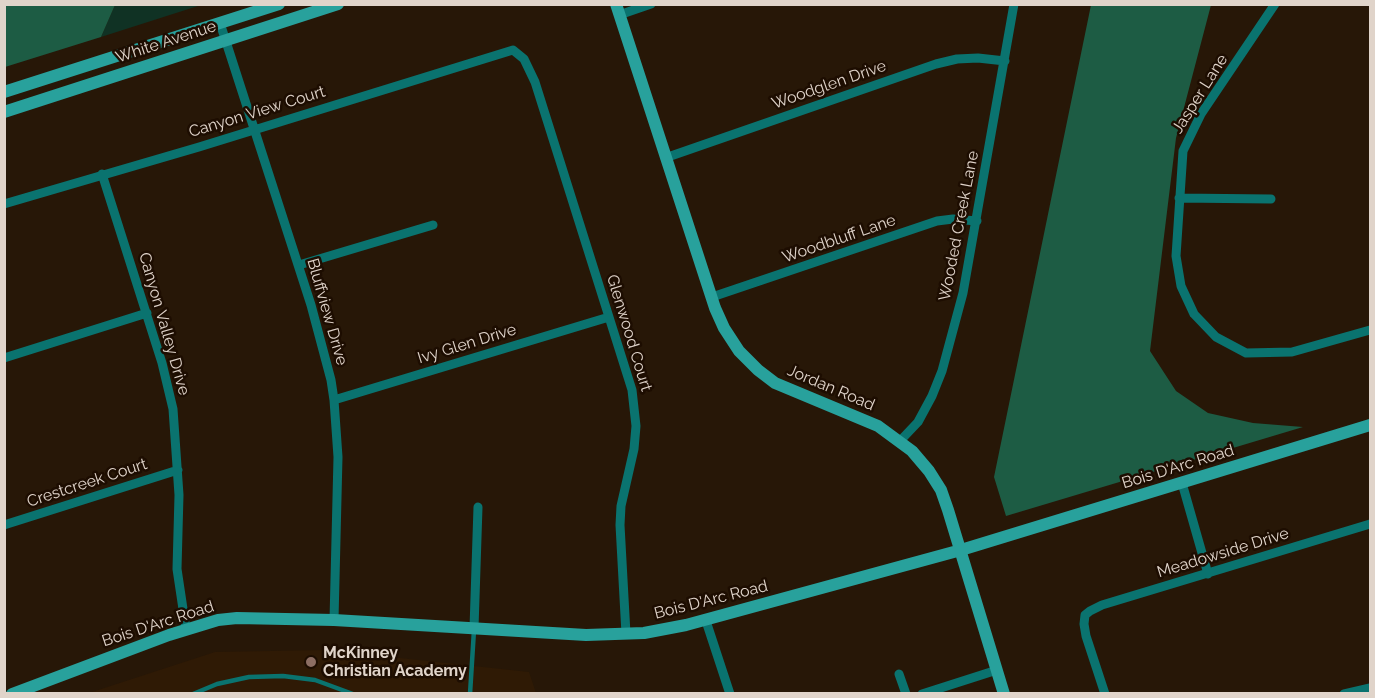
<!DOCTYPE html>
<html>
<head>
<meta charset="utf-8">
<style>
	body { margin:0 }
	#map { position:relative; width:1375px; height:698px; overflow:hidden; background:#271707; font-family:Raleway,sans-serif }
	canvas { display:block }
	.frame { position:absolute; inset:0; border:6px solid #e0d4ca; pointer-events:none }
</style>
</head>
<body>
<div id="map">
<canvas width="1375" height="698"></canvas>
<div class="frame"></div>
</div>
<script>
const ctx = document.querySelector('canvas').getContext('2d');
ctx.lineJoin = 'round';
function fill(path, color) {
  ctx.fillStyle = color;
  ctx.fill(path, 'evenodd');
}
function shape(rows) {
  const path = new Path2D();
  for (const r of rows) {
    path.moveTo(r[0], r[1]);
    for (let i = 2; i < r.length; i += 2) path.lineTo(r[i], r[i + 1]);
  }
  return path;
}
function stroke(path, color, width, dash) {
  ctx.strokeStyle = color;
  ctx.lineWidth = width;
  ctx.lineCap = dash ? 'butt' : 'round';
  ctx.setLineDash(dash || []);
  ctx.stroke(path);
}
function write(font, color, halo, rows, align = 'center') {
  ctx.font = font + ' Raleway,sans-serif';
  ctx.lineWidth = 5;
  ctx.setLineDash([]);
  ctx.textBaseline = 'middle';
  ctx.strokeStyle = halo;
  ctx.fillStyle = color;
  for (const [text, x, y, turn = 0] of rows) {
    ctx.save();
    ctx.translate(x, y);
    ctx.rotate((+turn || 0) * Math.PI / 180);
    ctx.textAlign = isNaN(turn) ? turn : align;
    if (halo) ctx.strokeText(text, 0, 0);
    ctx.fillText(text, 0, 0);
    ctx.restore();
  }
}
fill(shape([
	[326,650,529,672,536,693,86,694,215,652]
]), '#2f1a05');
fill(shape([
	[115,5,115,4,201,5,101,37]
]), '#103224');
fill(shape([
	[5,4,115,4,115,5,101,37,5,67],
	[1091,5,1211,5,1176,138,1150,351,1176,391,1208,413,1253,423,1303,427,1006,516,994,477]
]), '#1d5c44');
stroke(shape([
	[193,694,217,684,249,677,283,676,315,680,353,694],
	[470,694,474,630]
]), '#0a736f', 4.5);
stroke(shape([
	[1275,4,1201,114,1183,151,1176,256,1181,286,1194,314,1216,337,1246,353,1292,352,1370,330],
	[619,15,651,4],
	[220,23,311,305,331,380,334,400,338,457,334,620],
	[665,158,936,64,957,59,978,58,1005,61],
	[102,174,162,363,173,409,179,495,177,569,186,629],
	[1179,198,1271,199],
	[4,204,199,147,513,50,524,59,535,82,632,390,636,426,634,449,621,506,620,525,626,634],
	[299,265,433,225],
	[712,297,937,221,953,219,977,221],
	[4,358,147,313],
	[334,400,609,317],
	[900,441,918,422,932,396,942,371,963,293,1014,4],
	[1182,483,1208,574],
	[4,525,178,470],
	[706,621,730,694],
	[474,628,478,507],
	[899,674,906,694],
	[922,694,997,670],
	[1105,694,1086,636,1084,624,1085,615,1090,611,1102,605,1370,524],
	[1344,694,1370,688]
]), '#0a736f', 9);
stroke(shape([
	[616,4,715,308,724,328,739,351,758,370,775,383,878,426,912,451,929,471,941,490,948,510,1004,694],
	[4,92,279,4],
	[4,112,338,4],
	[12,694,169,635,218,620,237,618,334,620,586,635,644,633,686,625,961,550,1370,425]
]), '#28a19c', 12);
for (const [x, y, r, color] of [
	[311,662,6,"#8d6e63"]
]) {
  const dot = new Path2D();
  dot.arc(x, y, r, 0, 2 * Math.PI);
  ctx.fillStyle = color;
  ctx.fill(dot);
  stroke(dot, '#1d0d01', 2);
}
write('16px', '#e0d4ca', '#1d0d01', [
	["White Avenue",166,42,-18],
	["Woodglen Drive",829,85,-19],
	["Jasper Lane",1200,94,-58],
	["Canyon View Court",257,112,-17],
	["Wooded Creek Lane",959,226,-79],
	["Woodbluff Lane",839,239,-19],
	["Bluffview Drive",327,312,74],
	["Canyon Valley Drive",164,324,74],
	["Glenwood Court",629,333,73],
	["Ivy Glen Drive",467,344,-17],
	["Jordan Road",831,388,23],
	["Bois D'Arc Road",1178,467,-17],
	["Crestcreek Court",87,483,-18],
	["Meadowside Drive",1223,553,-17],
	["Bois D'Arc Road",711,600,-14],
	["Bois D'Arc Road",158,624,-18]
]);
write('bold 16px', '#e0d4ca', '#1d0d01', [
	["McKinney",323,653],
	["Christian Academy",323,671]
], 'left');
</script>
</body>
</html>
